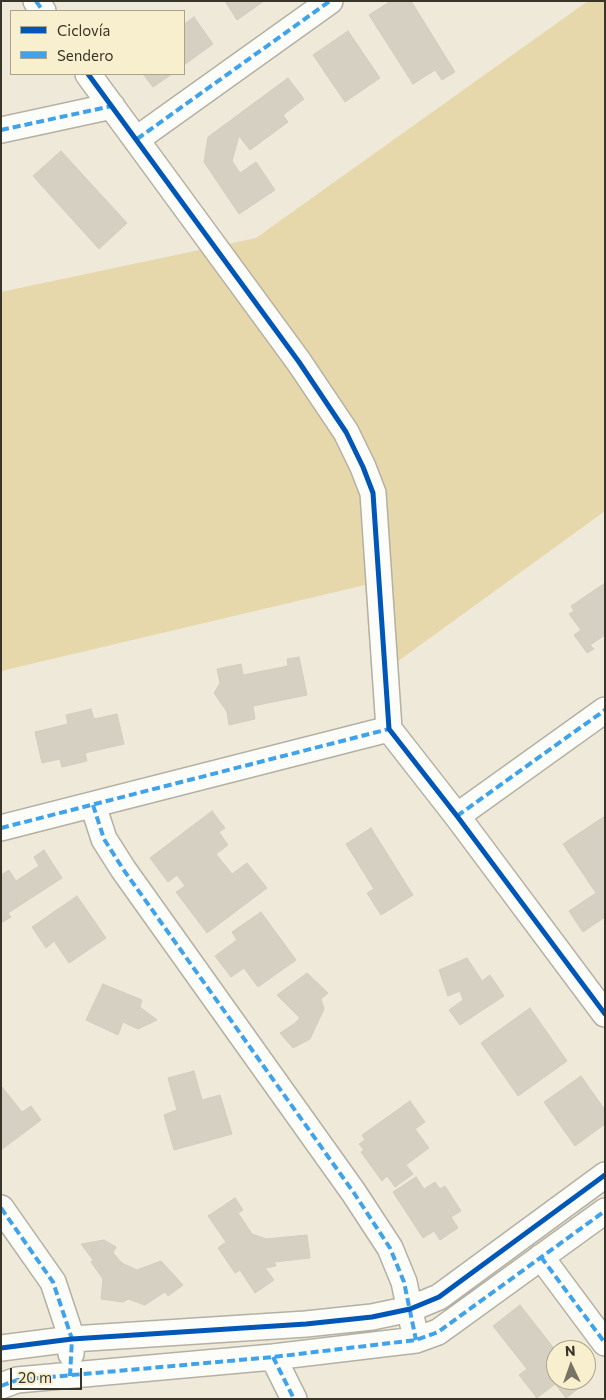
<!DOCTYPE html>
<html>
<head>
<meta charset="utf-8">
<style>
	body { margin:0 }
	#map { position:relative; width:606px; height:1400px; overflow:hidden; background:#eee9d8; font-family:Commissioner,sans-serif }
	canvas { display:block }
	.frame { position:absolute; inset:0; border:2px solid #383427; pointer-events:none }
	.legend { position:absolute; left:10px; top:10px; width:175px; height:65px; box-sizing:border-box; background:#f8efce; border:1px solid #aba48b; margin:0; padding:6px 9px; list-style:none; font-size:15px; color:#383427 }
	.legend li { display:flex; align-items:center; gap:10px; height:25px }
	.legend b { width:25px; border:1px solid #aba48b }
	.north { position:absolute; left:546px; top:1340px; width:50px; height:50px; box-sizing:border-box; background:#f8efce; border:1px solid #aba48b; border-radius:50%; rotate:357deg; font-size:14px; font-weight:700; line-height:20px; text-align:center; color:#383427 }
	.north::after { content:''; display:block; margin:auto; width:18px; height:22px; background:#787365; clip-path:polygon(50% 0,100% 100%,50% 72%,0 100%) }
	.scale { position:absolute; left:10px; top:1368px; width:72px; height:22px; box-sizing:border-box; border:2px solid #383427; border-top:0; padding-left:6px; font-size:15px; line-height:18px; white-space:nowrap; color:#383427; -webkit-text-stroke:4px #f8efce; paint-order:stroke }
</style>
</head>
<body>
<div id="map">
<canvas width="606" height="1400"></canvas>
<div class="frame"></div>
<ul class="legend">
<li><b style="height:6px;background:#0057b8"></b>Ciclovía</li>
<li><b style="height:6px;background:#3fa3eb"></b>Sendero</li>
</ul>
<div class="north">N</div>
<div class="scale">20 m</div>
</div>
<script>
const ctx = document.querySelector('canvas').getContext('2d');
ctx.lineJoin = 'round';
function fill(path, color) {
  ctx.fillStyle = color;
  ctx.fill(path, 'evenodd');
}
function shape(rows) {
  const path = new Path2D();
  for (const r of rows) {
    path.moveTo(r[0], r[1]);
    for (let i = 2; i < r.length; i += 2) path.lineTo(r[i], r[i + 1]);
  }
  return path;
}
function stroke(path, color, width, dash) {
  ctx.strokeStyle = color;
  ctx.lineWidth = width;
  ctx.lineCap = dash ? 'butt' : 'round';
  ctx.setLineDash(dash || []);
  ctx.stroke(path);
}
fill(shape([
	[588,1,605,1,605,511,372,680,365,585,1,671,1,292,256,238]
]), '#e6d8aa');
const building = shape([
	[225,1,264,1,237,20,225,1],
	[391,1,411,1,455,72,442,80,435,70,413,84,369,15,391,1],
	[194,17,213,44,184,65,184,24,194,17],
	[348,31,380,78,345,102,313,55,348,31],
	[143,74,172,74,153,87,143,74],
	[288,78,304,99,283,115,288,122,250,150,239,136,232,161,240,173,256,162,275,190,239,214,204,162,208,137,288,78],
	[61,151,127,223,99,249,33,176,61,151],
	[605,583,605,635,590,645,594,649,587,653,574,635,581,630,569,614,574,611,571,606,605,583],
	[299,657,307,695,253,706,255,719,229,725,227,712,214,693,220,683,217,669,241,664,243,675,288,666,287,659,299,657],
	[91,709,94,719,117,714,124,744,85,753,87,761,62,767,60,759,42,763,35,732,68,724,66,715,91,709],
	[212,811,225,828,219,832,228,845,216,854,232,874,247,863,267,888,207,933,176,892,185,886,177,875,168,882,150,858,212,811],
	[605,816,605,917,583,932,569,911,596,893,563,844,605,816],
	[371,828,413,895,381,915,367,893,374,889,346,844,371,828],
	[44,850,62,878,8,913,11,917,1,923,1,875,9,870,16,881,39,866,34,857,44,850],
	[77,896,106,938,69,963,54,941,46,948,32,927,77,896],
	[261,912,296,960,258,987,244,968,231,977,215,956,237,940,232,932,261,912],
	[467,958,482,981,490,975,504,996,460,1025,449,1010,463,1000,460,991,448,996,439,970,467,958],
	[307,973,328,993,321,999,324,1009,310,1039,293,1048,280,1033,294,1024,300,1018,277,995,307,973],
	[103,984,142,1000,140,1007,157,1020,138,1029,123,1022,118,1035,86,1020,103,984],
	[530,1008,567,1061,518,1096,481,1043,530,1008],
	[194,1071,202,1100,220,1095,232,1134,174,1150,164,1115,177,1110,168,1078,194,1071],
	[581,1076,605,1110,605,1124,575,1146,544,1102,581,1076],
	[1,1086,22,1112,31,1106,41,1120,1,1150,1,1086],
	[410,1101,425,1122,415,1129,429,1148,406,1165,413,1174,395,1187,387,1176,382,1181,361,1152,364,1150,359,1144,365,1140,362,1135,410,1101],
	[416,1177,424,1189,435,1182,440,1189,445,1186,461,1211,451,1217,458,1228,440,1240,434,1231,423,1238,393,1192,416,1177],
	[235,1198,243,1210,238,1213,252,1234,266,1239,307,1235,310,1258,274,1262,276,1266,265,1268,274,1280,255,1293,240,1270,235,1273,218,1248,226,1242,208,1216,235,1198],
	[104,1240,116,1247,113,1253,122,1263,137,1270,161,1261,183,1285,168,1296,165,1292,145,1305,128,1299,123,1302,101,1299,103,1279,91,1262,93,1260,81,1244,104,1240],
	[520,1305,556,1351,556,1380,579,1380,583,1385,566,1398,555,1384,537,1398,519,1375,527,1369,493,1326,520,1305]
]);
fill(building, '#d5d0c2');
stroke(building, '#d1cdbf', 1);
const street = shape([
	[36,1,43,11],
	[88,74,299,362,346,432,363,467,373,493,389,729,457,816,605,1014],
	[1,130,112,106],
	[137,139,330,1],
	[93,805,104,839,123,869,354,1193,390,1248,404,1282,413,1325],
	[457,816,605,710],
	[1,828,389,729],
	[1,1208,53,1282,72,1339,71,1354],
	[541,1257,605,1343],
	[1,1348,72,1339,306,1324,372,1317,410,1309,439,1297,605,1175],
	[273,1357,294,1399],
	[1,1386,17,1380,273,1357,416,1340,438,1332,605,1211]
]);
stroke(street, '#b4b0a3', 28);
stroke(street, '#fcfcf9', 25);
stroke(shape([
	[36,1,43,11],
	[1,130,112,106],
	[137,139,330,1],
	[93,805,104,839,123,869,354,1193,390,1248,404,1282,416,1340],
	[457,816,605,710],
	[1,828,389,729],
	[1,1208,53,1282,72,1339,70,1376],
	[541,1257,605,1343],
	[273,1357,294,1399],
	[1,1386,17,1380,273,1357,416,1340,438,1332,605,1211]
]), '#3fa3eb', 4, [8, 4]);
stroke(shape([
	[88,74,299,362,346,432,363,467,373,493,389,729,457,816,605,1014],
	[1,1348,72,1339,306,1324,372,1317,410,1309,439,1297,605,1175]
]), '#0057b8', 5);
</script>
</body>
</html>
